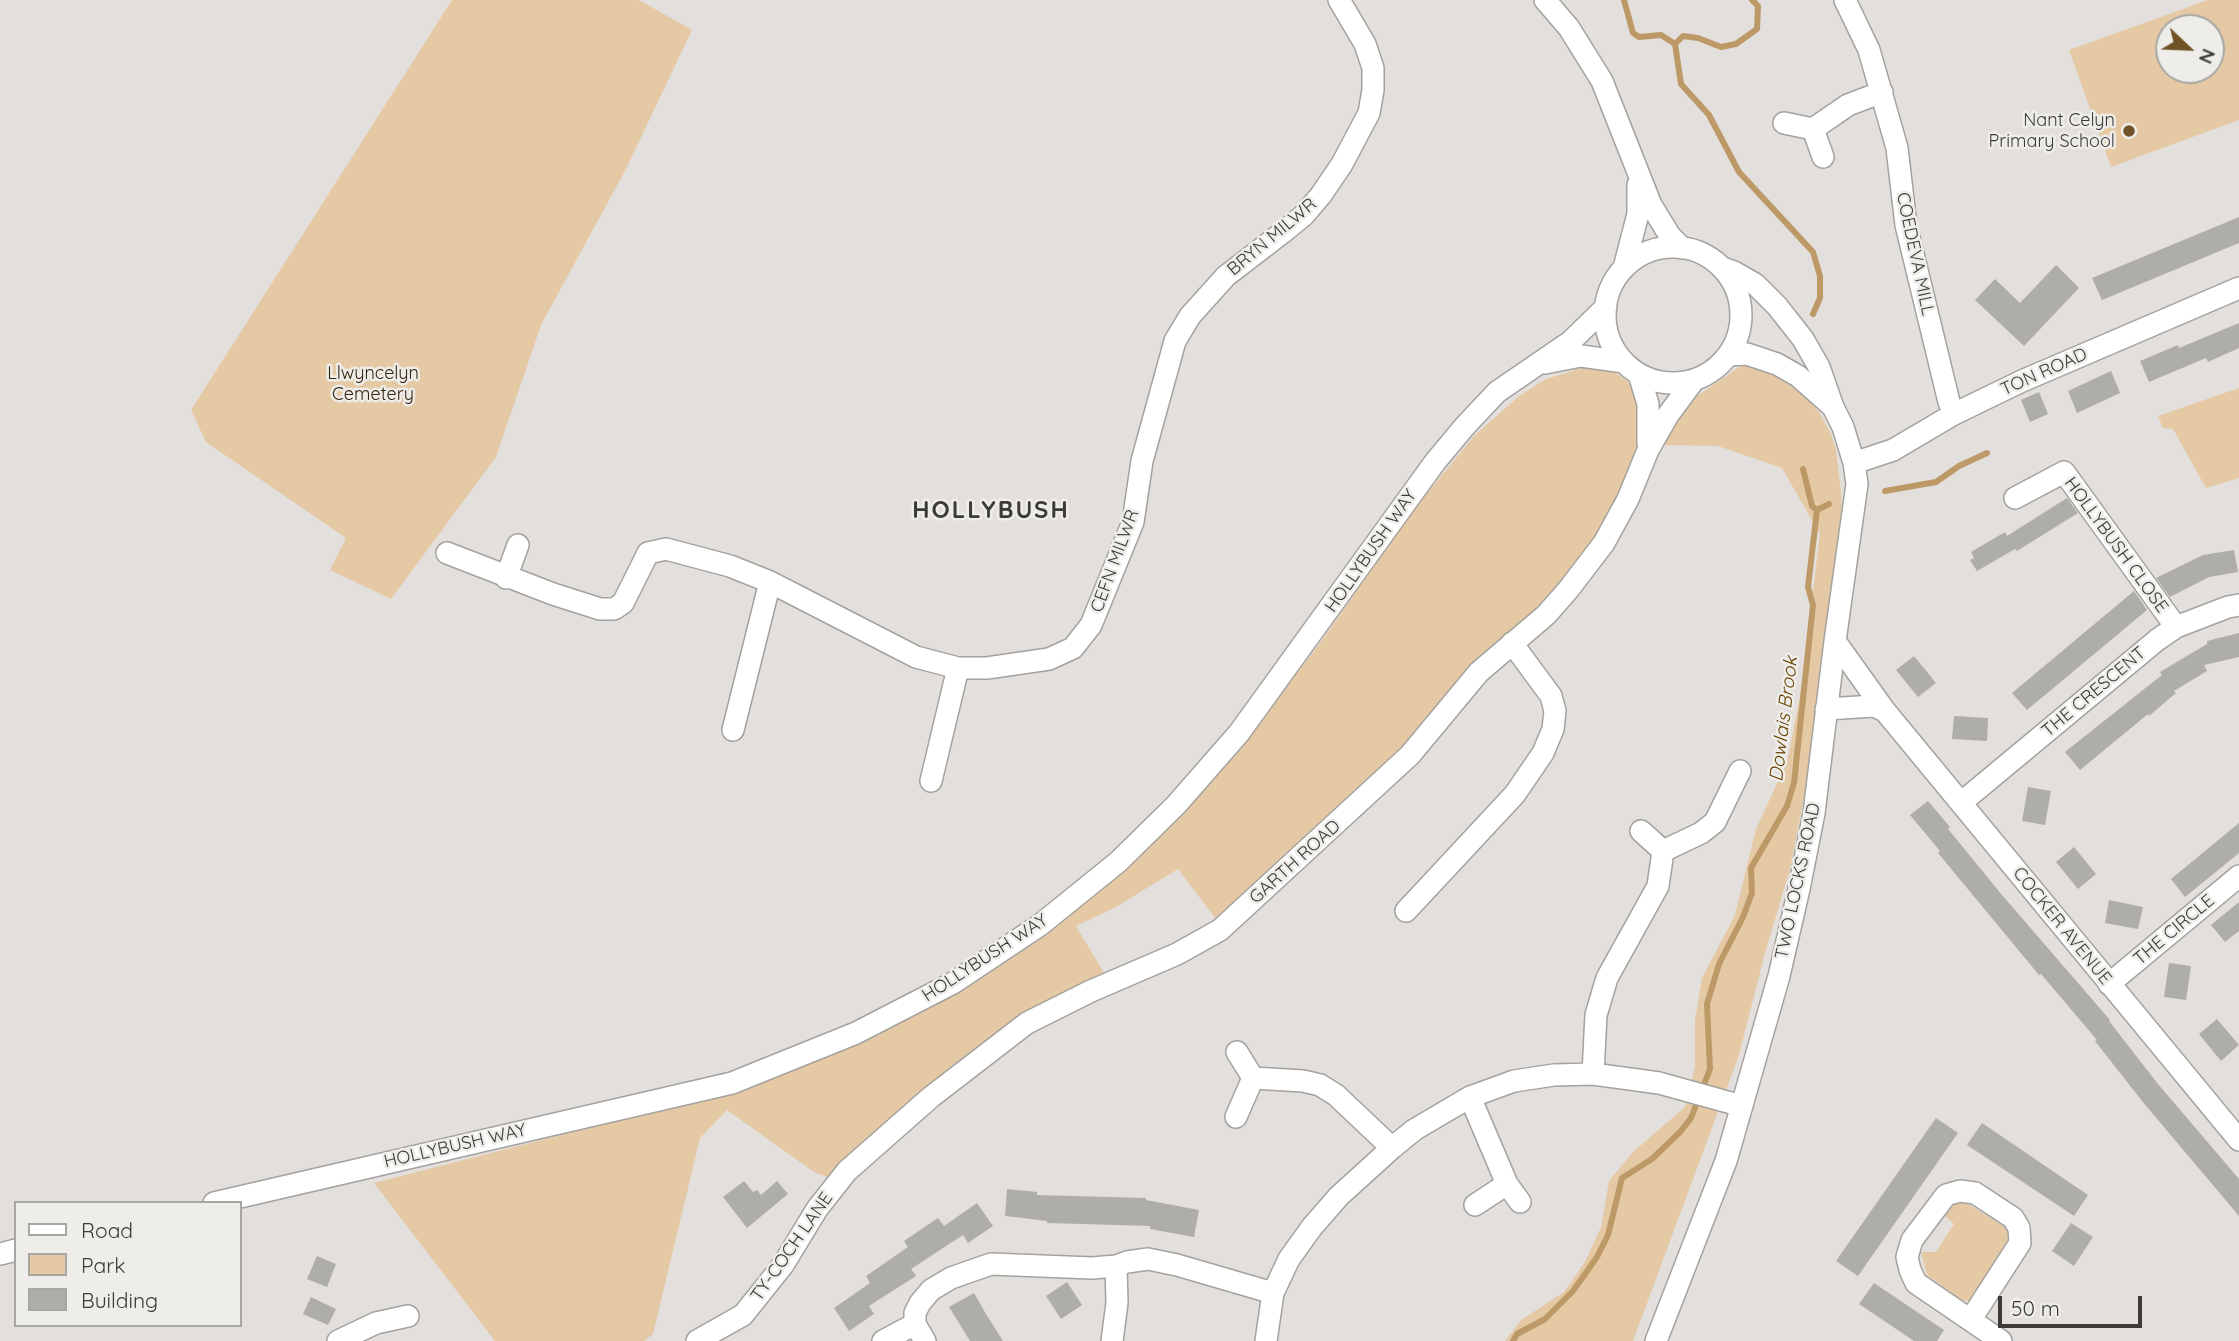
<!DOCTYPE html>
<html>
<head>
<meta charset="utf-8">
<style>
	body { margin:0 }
	#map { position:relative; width:2239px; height:1341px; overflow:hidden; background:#e2dfdc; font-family:Quicksand,sans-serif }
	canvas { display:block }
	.legend { position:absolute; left:14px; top:1201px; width:228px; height:126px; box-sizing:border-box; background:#efede9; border:2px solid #a7a6a3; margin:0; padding:9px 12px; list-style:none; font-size:21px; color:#3c3b39 }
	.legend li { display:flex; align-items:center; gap:14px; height:35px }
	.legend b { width:35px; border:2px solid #a7a6a3 }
	.north { position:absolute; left:2155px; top:14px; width:70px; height:70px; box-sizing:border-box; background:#efede9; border:2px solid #a7a6a3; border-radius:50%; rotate:113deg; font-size:19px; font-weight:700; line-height:28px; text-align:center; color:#3c3b39 }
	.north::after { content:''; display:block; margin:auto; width:24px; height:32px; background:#715328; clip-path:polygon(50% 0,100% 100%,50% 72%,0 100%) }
	.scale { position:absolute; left:1998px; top:1296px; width:144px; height:32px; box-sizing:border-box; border:4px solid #3c3b39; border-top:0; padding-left:9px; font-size:21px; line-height:24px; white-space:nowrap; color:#3c3b39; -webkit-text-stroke:5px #efede9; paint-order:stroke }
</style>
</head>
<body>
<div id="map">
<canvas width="2239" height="1341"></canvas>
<ul class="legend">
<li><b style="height:9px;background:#fff"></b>Road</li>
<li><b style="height:19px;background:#e5c9a5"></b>Park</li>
<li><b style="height:19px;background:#afada9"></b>Building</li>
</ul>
<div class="north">N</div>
<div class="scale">50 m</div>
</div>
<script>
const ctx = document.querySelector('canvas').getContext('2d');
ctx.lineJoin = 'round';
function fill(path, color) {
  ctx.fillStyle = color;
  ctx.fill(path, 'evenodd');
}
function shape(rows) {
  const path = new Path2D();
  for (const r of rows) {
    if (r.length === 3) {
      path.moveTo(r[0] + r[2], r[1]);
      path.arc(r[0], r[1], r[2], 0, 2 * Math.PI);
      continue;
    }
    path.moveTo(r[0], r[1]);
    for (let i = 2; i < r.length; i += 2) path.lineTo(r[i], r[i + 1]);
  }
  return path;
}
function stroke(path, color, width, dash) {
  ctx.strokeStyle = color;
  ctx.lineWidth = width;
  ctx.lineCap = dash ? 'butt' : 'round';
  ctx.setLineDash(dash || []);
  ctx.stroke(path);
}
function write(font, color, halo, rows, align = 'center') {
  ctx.font = font + ' Quicksand,sans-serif';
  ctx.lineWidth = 5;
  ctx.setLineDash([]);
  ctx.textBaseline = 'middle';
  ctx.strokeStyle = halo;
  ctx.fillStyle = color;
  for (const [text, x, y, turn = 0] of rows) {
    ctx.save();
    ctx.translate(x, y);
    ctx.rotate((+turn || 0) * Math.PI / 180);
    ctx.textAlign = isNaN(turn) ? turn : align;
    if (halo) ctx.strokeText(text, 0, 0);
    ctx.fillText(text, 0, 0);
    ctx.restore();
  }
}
fill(shape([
	[452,0,639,0,692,30,626,169,541,325,496,457,391,599,330,570,346,538,206,442,191,410],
	[2208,0,2239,0,2239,120,2111,167,2069,50],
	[2211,28,2211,70,2169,70,2169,28],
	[1744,364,1772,371,1801,392,1819,412,1831,434,1836,450,1841,491,1842,521,1824,633,1809,772,1790,869,1765,953,1739,1055,1633,1341,1505,1341,1521,1320,1564,1292,1585,1262,1601,1227,1609,1181,1633,1152,1685,1107,1695,1067,1695,1021,1702,978,1735,915,1756,829,1787,762,1800,697,1820,534,1782,468,1718,446,1660,445,1675,416,1696,397],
	[1582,368,1613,372,1625,379,1634,389,1638,398,1643,450,1600,539,1550,596,1522,622,1429,722,1222,927,1178,869,1116,907,1076,926,1107,978,1049,1008,845,1184,814,1172,727,1110,700,1138,653,1334,644,1341,495,1341,374,1183,717,1095,781,1075,848,1048,925,1009,971,983,1035,942,1101,890,1153,843,1237,751,1318,646,1414,509,1475,435,1519,396,1546,379],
	[2239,388,2239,478,2206,488,2173,429,2163,428,2158,416],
	[1963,1201,2007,1228,2012,1240,1973,1300,1963,1301,1927,1275,1921,1252,1936,1252,1954,1224,1945,1216,1956,1202]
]), '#e5c9a5');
stroke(shape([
	[1624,0,1633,33,1639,37,1661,35,1675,44,1681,84,1709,115,1739,172,1813,252,1820,276,1820,298,1813,314],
	[1675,44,1683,36,1698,38,1721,47,1736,44,1757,29,1758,6,1752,0],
	[1885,491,1936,482,1959,466,1987,453],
	[1817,510,1829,504],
	[1513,1341,1517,1334,1545,1319,1573,1291,1597,1257,1608,1235,1622,1178,1652,1159,1681,1131,1691,1118,1710,1069,1707,1004,1719,964,1743,917,1752,893,1751,868,1787,806,1794,783,1813,605,1808,587,1817,510,1812,506,1803,469]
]), '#bd9967', 6);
fill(shape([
	[2239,217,2239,243,2102,300,2092,278],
	[2056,265,2079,288,2024,346,1975,300,1995,279,2020,303],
	[2239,323,2239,348,2208,362,2206,358,2149,382,2140,361,2178,345,2179,348],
	[2111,371,2120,393,2077,413,2068,391],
	[2039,392,2048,414,2030,422,2021,400],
	[2067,498,2078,513,2017,551,2015,549,1977,571,1970,560,1974,558,1971,552,2005,532,2007,536],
	[2234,550,2238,572,2209,577,2170,597,2156,578,2203,555],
	[2134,591,2147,610,2027,710,2012,693],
	[2239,633,2239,657,2204,665,2207,671,2174,691,2176,693,2163,704,2149,716,2148,714,2080,770,2065,752,2148,686,2162,675,2160,672,2207,644,2207,641],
	[1914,656,1936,683,1918,697,1896,670],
	[1954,716,1988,718,1987,741,1952,739],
	[2028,787,2051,791,2045,825,2022,821],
	[1928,801,1950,827,1948,829,2002,895,2110,1020,2109,1021,2158,1084,2239,1179,2239,1216,2142,1101,2095,1041,2097,1040,2041,974,2039,975,1938,853,1940,851,1910,815],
	[2239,823,2239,853,2185,897,2171,879],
	[2074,847,2096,874,2078,889,2056,862],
	[2109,900,2143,907,2138,929,2105,923],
	[2239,902,2239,931,2225,942,2211,925],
	[2169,963,2191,966,2186,1000,2164,997],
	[2217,1019,2239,1045,2221,1061,2199,1034],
	[1936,1118,1958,1133,1858,1276,1836,1261],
	[1982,1123,2088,1195,2074,1216,1967,1145],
	[744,1181,753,1192,757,1190,761,1195,777,1181,788,1194,747,1228,723,1197],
	[1007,1189,1037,1192,1037,1195,1146,1198,1146,1200,1199,1210,1194,1237,1150,1229,1150,1226,1047,1223,1047,1221,1005,1216],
	[977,1203,993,1226,968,1243,963,1235,911,1269,916,1276,869,1306,874,1314,849,1331,834,1308,870,1283,866,1276,908,1247,904,1241,938,1218,944,1226],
	[2071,1223,2093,1237,2074,1266,2052,1251],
	[317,1256,336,1264,327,1287,307,1279],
	[1067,1282,1082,1305,1061,1319,1046,1296],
	[1874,1283,1944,1330,1937,1341,1914,1341,1859,1304],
	[974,1293,986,1314,1003,1341,970,1341,949,1307],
	[311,1297,336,1309,328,1325,303,1314]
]), '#afada9');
const minor = shape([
	[1545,0,1569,28,1602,81,1651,205,1670,236,1682,248],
	[1845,0,1869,50,1897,148,1906,225,1949,402,1954,414],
	[1784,123,1813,129,1823,157],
	[1813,129,1848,105,1882,92],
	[1673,315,68],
	[1624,268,1638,214,1638,185],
	[1723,268,1734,272,1755,284,1777,306,1803,339,1819,367,1833,407,1798,376,1777,364,1747,354,1728,355],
	[1545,363,1581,356,1624,362],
	[1639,374,1648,404,1648,444],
	[1854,463,1893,450,1954,414,2022,381,2239,288],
	[2015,498,2064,472,2176,627],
	[447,553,553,594,600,609,614,609,623,603,648,553,666,549,730,566,770,582,916,657,958,668,987,668,1049,659,1073,648,1091,625,1133,522,1142,461,1175,341,1190,316,1226,276,1282,233,1304,215,1321,195,1342,164,1369,113,1373,90,1373,68,1365,44,1339,0],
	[506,578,518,545],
	[1835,641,1885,711],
	[1826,709,1874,706,1885,711,2239,1140],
	[733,730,770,582],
	[931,781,958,668],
	[1962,802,2157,640,2176,627,2228,607,2239,605],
	[1663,851,1701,833,1715,822,1740,771],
	[1406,911,1515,794,1543,753,1553,729,1555,711,1551,696,1512,643],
	[2109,984,2239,876],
	[1593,1074,1596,1015,1607,978,1658,886,1663,851,1641,831],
	[1253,1078,1303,1081,1320,1085,1336,1095,1392,1148],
	[1470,1097,1507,1184,1475,1205],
	[1236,1117,1253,1078,1237,1052],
	[1507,1184,1520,1202],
	[214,1203,732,1083,856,1033,953,983,1040,925,1118,862,1176,805,1239,733,1435,462,1465,426,1497,392,1570,342,1606,307],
	[0,1254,16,1250],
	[1971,1319,2020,1243,2019,1228,2013,1218,1975,1193,1960,1191,1946,1195,1912,1240,1907,1257,1910,1270,1916,1283,2001,1341],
	[338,1341,376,1323,408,1316],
	[697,1341,743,1315,783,1265,817,1209,847,1171,931,1097,1027,1023,1091,991,1177,954,1220,930,1410,755,1479,672,1546,615,1568,590,1604,543,1628,499,1648,450,1668,415,1694,380],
	[883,1341,915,1324],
	[925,1341,915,1324,915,1313,920,1303,931,1290,951,1278,991,1264,1092,1268,1116,1266,1127,1262,1148,1259,1177,1265,1273,1293],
	[1112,1341,1117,1303,1116,1266],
	[1266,1341,1273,1293,1289,1259,1312,1227,1339,1196,1392,1148,1414,1130,1470,1097,1514,1081,1554,1075,1593,1074,1659,1083,1742,1106],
	[1656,1341,1726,1161,1779,976,1799,889,1814,813,1835,641,1857,484,1854,463,1843,427,1833,407]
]);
stroke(minor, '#a4a29f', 24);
stroke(minor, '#fff', 21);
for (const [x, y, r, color] of [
	[2129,131,7,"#715328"]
]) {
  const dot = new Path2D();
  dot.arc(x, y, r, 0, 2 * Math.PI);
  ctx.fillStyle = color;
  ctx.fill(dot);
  stroke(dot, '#efede9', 2.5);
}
write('18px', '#3c3b39', '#efede9', [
	["Nant Celyn",2115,121],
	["Primary School",2115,142]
], 'right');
write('18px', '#3c3b39', '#efede9', [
	["BRYN MILWR",1272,237,-40],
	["COEDEVA MILL",1915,254,78],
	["TON ROAD",2044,372,-24],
	["HOLLYBUSH CLOSE",2116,545,54],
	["HOLLYBUSH WAY",1371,551,-55],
	["CEFN MILWR",1115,561,-70],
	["THE CRESCENT",2094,692,-40],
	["GARTH ROAD",1295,862,-42],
	["TWO LOCKS ROAD",1798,881,-78],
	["COCKER AVENUE",2062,926,51],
	["THE CIRCLE",2174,930,-40],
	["HOLLYBUSH WAY",985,958,-33],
	["HOLLYBUSH WAY",455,1146,-13],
	["TY-COCH LANE",792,1247,-55]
]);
write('18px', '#36250e', '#efede9', [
	["Llwyncelyn",373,374],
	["Cemetery",373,395]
]);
write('italic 19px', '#674301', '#efede9', [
	["Dowlais Brook",1784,719,-83]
]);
ctx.letterSpacing = '2px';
write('bold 24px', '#3c3b39', '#efede9', [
	["HOLLYBUSH",991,511]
]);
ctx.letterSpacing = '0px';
</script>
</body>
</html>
